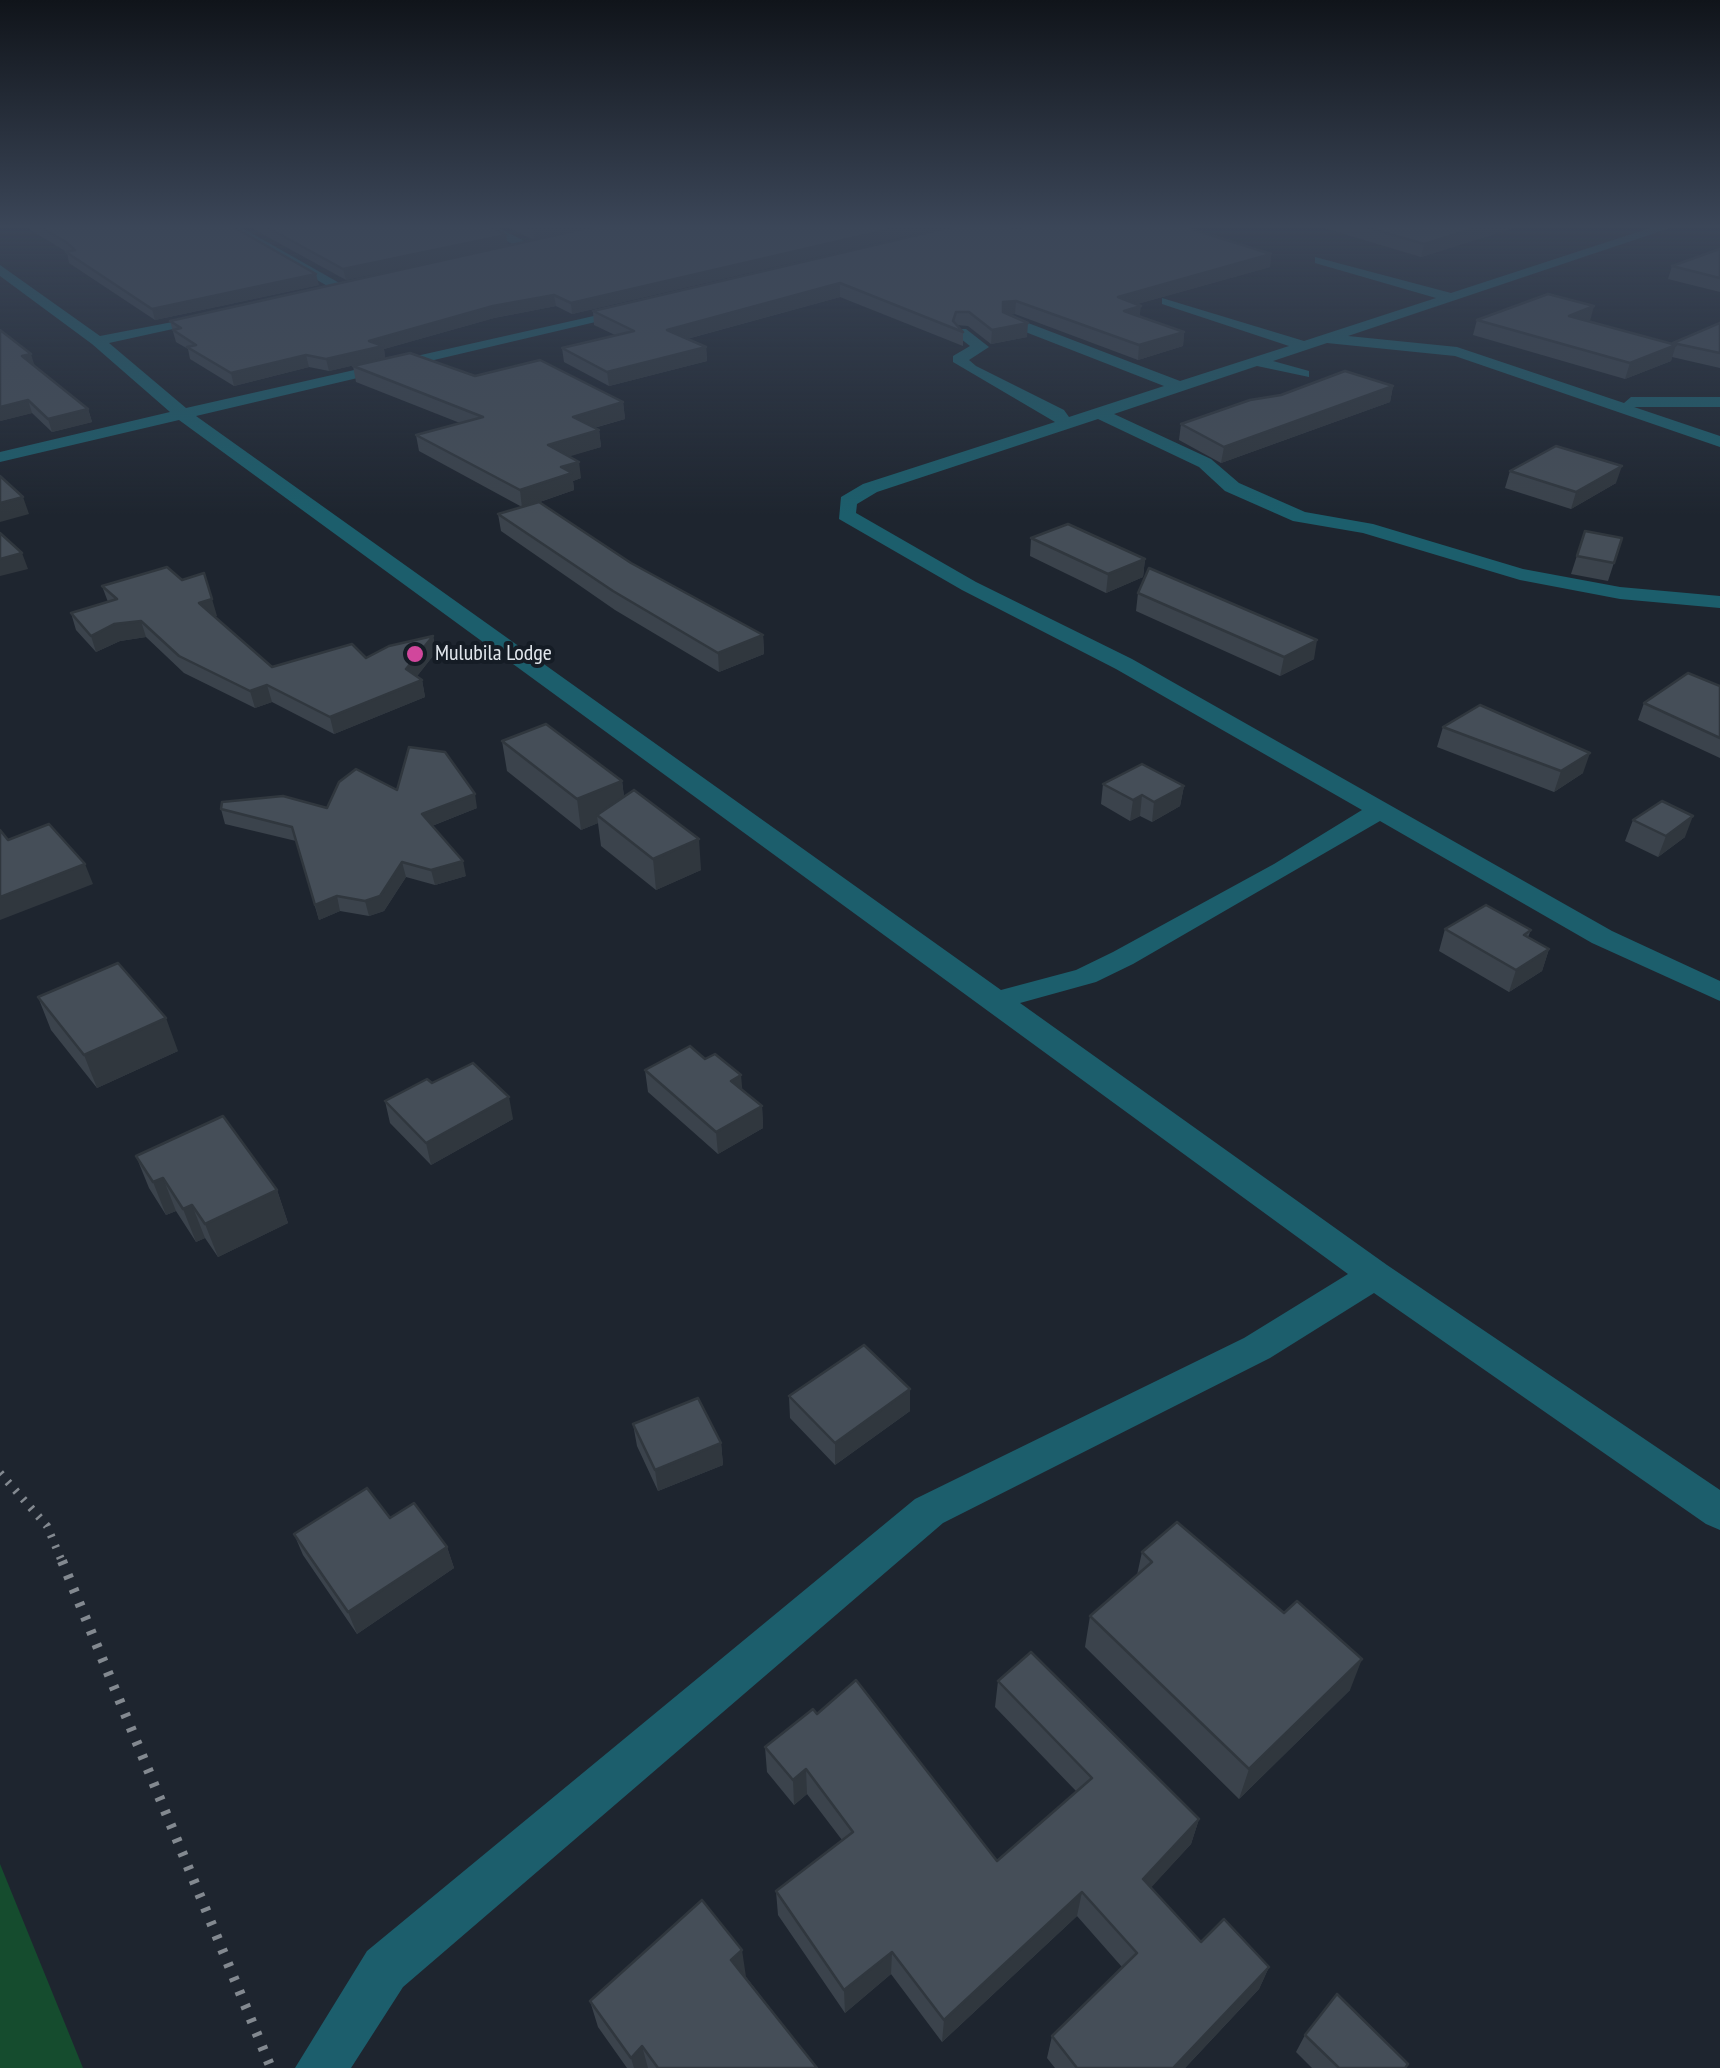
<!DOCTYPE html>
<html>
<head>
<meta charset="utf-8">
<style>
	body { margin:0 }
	canvas { display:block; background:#1e252f }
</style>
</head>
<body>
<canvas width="1720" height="2068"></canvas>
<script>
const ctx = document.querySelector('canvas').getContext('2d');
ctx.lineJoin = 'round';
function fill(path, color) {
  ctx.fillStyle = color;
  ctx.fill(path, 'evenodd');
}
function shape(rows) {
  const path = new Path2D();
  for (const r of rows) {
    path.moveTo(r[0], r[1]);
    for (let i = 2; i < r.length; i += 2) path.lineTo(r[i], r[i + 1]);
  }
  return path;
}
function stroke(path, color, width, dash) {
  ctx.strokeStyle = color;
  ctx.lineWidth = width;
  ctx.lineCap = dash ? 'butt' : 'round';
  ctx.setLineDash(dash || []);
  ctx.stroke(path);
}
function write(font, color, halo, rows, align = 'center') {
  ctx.font = font + ' "PT Sans Narrow",sans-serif';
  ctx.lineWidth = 8;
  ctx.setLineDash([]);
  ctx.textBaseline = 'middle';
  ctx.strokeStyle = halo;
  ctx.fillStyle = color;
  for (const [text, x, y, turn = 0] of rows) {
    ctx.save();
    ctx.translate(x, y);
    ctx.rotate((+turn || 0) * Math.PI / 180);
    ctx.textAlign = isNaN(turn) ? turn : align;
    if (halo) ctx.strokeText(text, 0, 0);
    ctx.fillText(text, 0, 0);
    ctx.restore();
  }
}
fill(shape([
	[0,1864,83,2068,0,2068]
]), '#154c2e');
stroke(shape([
	[0,1473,47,1526,63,1564]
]), '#838990', 8, [2.5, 9]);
stroke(shape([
	[62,1561,271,2068]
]), '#838990', 10, [4, 11]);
fill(shape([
	[221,225,237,225,350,289,338,292,221,225],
	[476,225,493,225,540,249,528,252,476,225],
	[1659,225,1679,225,1348,336,1457,347,1624,403,1631,397,1720,397,1720,407,1634,407,1720,436,1720,447,1455,356,1327,343,1273,361,1309,371,1309,377,1257,366,1114,414,1211,459,1239,483,1305,512,1373,524,1523,569,1620,587,1720,596,1720,608,1620,599,1520,580,1363,533,1293,521,1225,491,1199,467,1098,419,877,492,857,504,856,513,976,582,1132,659,1612,931,1720,981,1720,1001,1592,943,1380,821,1133,964,1096,982,1020,1003,1387,1265,1720,1490,1720,1530,1706,1524,1374,1293,1270,1358,943,1523,403,1987,351,2068,295,2068,367,1951,915,1499,1244,1338,1348,1274,179,420,0,462,0,452,170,412,92,344,0,276,0,265,100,336,214,314,214,320,109,343,186,408,638,306,638,312,196,416,1001,990,1076,970,1113,952,1274,864,1362,810,1116,669,962,590,839,519,841,497,863,484,1055,422,953,362,953,356,970,346,956,335,956,329,966,329,989,347,969,360,976,366,1064,410,1069,417,1164,386,1005,324,1005,318,1015,318,1180,381,1289,346,1162,304,1162,298,1304,341,1436,298,1315,263,1315,257,1451,293,1659,225]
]), '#1c5e6c');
fill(shape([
	[22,225,230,225,319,285,155,320,69,263,67,252],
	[246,225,488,225,506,235,508,246,346,280],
	[503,225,954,225,572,314,556,306,494,318,384,349,385,358,329,371,309,367,234,386,190,359,188,349,176,342,170,321,534,240],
	[1030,225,1194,225,1193,229,1271,254,1270,267,1137,304,1140,316,1184,332,1183,346,1138,360,1015,314,1008,315,1027,337,991,344,968,326,957,325,963,332,963,346,840,297,687,339,706,347,707,361,609,386,564,362,562,348,615,335,594,325,593,311],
	[1314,225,1523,225,1421,257],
	[1720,249,1720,292,1668,279,1672,266],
	[1477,320,1590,321,1673,345,1720,323,1720,368,1672,357,1671,361,1625,379,1473,335],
	[35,366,88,409,92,422,52,432,32,413,0,421],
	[353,366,475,376,623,402,625,419,594,428,599,430,601,447,569,456,581,478,573,481,574,490,537,503,631,563,763,635,764,654,719,672,615,610,501,531,498,514,522,507,419,451,416,435,460,423,356,382],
	[1393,386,1390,402,1221,463,1179,440,1181,424],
	[1510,471,1616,483,1571,509,1505,488],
	[1585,531,1622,538,1608,581,1571,574],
	[1031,538,1145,559,1143,577,1106,593,1030,556],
	[102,586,217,616,214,617,272,667,366,658,433,636,436,652,417,676,422,680,425,697,334,734,272,702,255,708,184,673,146,637,120,641,96,652,76,630,71,613,108,602],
	[1138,593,1314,659,1280,676,1136,611],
	[1720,686,1720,758,1638,720,1644,703],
	[1443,727,1583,773,1554,792,1437,747],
	[502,741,622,781,624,797,701,870,656,890,601,846,598,823,581,830,507,771],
	[1103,784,1184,786,1180,806,1152,822,1140,816,1130,821,1101,804],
	[397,790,477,808,432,826,466,876,435,885,406,877,384,911,369,916,340,911,319,920,296,841,225,824,221,809,327,808],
	[1633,820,1685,837,1658,857,1625,841],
	[1445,929,1531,930,1528,937,1549,949,1542,971,1509,992,1439,951],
	[38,997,178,1051,97,1088,51,1030],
	[645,1070,742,1090,762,1106,763,1128,718,1154,648,1092],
	[432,1083,513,1119,431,1165,390,1123,385,1101],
	[136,1156,277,1190,288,1223,218,1257,205,1238,196,1242,176,1211,166,1215,149,1188],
	[789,1396,910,1411,835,1465,790,1418],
	[633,1424,721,1443,723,1465,658,1491,637,1446],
	[390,1518,447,1547,454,1568,357,1634,303,1555,294,1534],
	[1142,1552,1284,1613,1350,1690,1239,1799,1085,1647,1090,1616,1137,1575],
	[998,1681,1199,1819,1191,1844,1151,1887,1201,1942,1269,1967,1259,1989,1185,2068,1055,2068,1047,2058,1052,2036,1122,1967,1077,1916,942,2042,891,1974,845,2013,778,1915,776,1891,842,1840,807,1794,794,1805,767,1772,765,1747,817,1714,997,1861,1076,1791,995,1707],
	[746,1977,817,2068,627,2068,598,2027,590,2001],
	[1305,2035,1406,2068,1312,2068,1296,2052]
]), '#3b434c');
fill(shape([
	[552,225,603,225,534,240,533,229],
	[908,225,954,225,572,314,571,303],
	[1485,225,1523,225,1421,257,1424,244],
	[506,235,508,246,346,280,343,269],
	[1271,254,1270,267,1116,310,1118,297],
	[316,274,319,285,155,320,152,309],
	[840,283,840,297,668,344,667,330],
	[554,295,556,306,494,318,384,349,385,358,329,371,326,359,369,341,493,306],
	[1016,301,1015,314,1002,315,1003,302],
	[1141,306,1139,320,1124,311],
	[1594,306,1590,321,1569,316],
	[1028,323,1027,337,991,344,992,330],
	[1184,332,1183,346,1138,360,1139,345],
	[1676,345,1671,361,1625,379,1630,363],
	[706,347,707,361,609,386,607,372],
	[31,354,35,367,22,356],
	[306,355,309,367,234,386,231,373],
	[1393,386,1390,402,1221,463,1224,447],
	[28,400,32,413,0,421,0,407],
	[623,402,625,419,575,433,573,417],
	[88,409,92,422,52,432,48,419],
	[599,430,601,447,551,462,548,445],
	[579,462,581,478,573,481,574,490,522,508,520,490,561,467],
	[1622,466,1616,483,1571,509,1576,492],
	[23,497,29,514,0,522,0,503],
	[22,553,28,569,0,576,0,559],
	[1145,559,1143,577,1106,593,1108,574],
	[212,599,217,616,203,620,199,603],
	[141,621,146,637,120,641,96,652,91,636,114,624],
	[763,635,764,654,719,672,718,653],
	[433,636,436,652,411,684,422,680,425,697,334,734,330,717,406,669],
	[1317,640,1314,659,1280,676,1284,657],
	[267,685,272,702,255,708,250,691],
	[1590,753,1583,773,1554,792,1561,771],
	[622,781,626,812,597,815,598,823,581,830,577,799],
	[1184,786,1180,806,1152,822,1154,802],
	[475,794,477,808,424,829,422,814],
	[1142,795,1140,816,1130,821,1133,800],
	[1693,816,1685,837,1658,857,1666,836],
	[699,839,701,870,656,890,653,859],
	[463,861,466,876,435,885,431,870],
	[402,862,406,877,384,911,369,916,365,901],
	[85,864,93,884,0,920,0,897],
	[337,896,340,911,319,920,315,905],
	[1549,949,1542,971,1509,992,1516,970],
	[166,1018,178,1051,97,1088,84,1055],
	[741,1075,743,1097,731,1081],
	[509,1097,513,1119,431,1165,426,1143],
	[762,1106,763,1128,718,1154,716,1132],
	[163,1178,176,1211,166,1215,153,1182],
	[277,1190,288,1223,218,1257,205,1224],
	[192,1205,205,1238,196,1242,183,1209],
	[910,1389,910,1411,835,1465,835,1443],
	[721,1443,723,1465,658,1491,655,1470],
	[447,1547,454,1568,357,1634,348,1612],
	[1362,1659,1350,1690,1239,1799,1249,1769],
	[806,1769,807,1794,794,1805,793,1780],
	[1199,1819,1191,1844,1137,1903,1143,1879],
	[1082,1892,1077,1916,942,2042,944,2020],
	[742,1950,746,1977,735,1987,731,1960],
	[892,1952,891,1974,845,2013,844,1990],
	[1269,1967,1259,1989,1185,2068,1173,2068],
	[642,2046,648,2068,634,2068,631,2058]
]), '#30373e');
const building = shape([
	[37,225,230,225,316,274,152,309,66,252,75,250,66,242,37,225],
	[263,225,488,225,506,235,343,269,263,225],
	[524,225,552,225,533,229,524,225],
	[601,225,908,225,571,303,554,295,493,306,369,341,383,346,326,359,306,355,231,373,187,347,196,345,173,330,181,328,170,321,601,225],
	[960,225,1004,225,1015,229,1030,225,1192,225,1191,229,1271,254,1118,297,1141,306,1124,311,1184,332,1139,345,1016,301,1003,302,1003,312,1028,323,992,330,969,312,956,312,953,321,963,332,840,283,667,330,706,347,607,372,562,348,634,331,593,311,960,225],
	[1359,225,1485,225,1424,244,1359,225],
	[1720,249,1720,278,1672,266,1720,249],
	[1548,294,1594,306,1569,316,1676,345,1630,363,1477,320,1548,294],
	[1720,323,1720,353,1673,343,1720,323],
	[0,330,31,354,22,356,88,409,48,419,28,400,0,407,0,330],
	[410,353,475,376,540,360,623,402,573,417,599,430,548,445,579,462,561,467,572,473,520,490,416,435,483,417,353,366,410,353],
	[1345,371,1393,386,1224,447,1181,424,1250,400,1281,395,1345,371],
	[1556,446,1622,466,1576,492,1510,471,1556,446],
	[0,476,23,497,0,503,0,476],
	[539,502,631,563,763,635,718,653,613,591,498,514,539,502],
	[1068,524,1145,559,1108,574,1031,538,1068,524],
	[1585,531,1622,538,1614,563,1577,556,1585,531],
	[0,533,22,553,0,559,0,533],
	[167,567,182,580,204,573,212,599,199,603,272,667,352,644,366,658,389,646,433,636,406,669,422,680,330,717,267,685,250,691,179,656,141,621,114,624,91,636,71,613,117,599,102,586,167,567],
	[1149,568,1317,640,1284,657,1138,593,1149,568],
	[1688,673,1720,686,1720,738,1644,703,1688,673],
	[1480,705,1590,753,1561,771,1443,727,1480,705],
	[546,724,622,781,577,799,502,741,546,724],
	[409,747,445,752,475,794,422,814,463,861,431,870,402,862,380,896,365,901,337,896,315,905,292,827,221,809,222,802,283,796,327,808,339,782,356,769,397,790,409,747],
	[1142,764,1184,786,1154,802,1142,795,1133,800,1103,784,1142,764],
	[634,790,699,839,653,859,597,815,634,790],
	[1662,801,1693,816,1666,836,1633,820,1662,801],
	[49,824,85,864,0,897,0,830,8,840,49,824],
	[1486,905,1531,930,1524,935,1549,949,1516,970,1445,929,1486,905],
	[118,963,166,1018,84,1055,38,997,118,963],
	[690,1046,705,1059,715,1054,741,1075,731,1081,762,1106,716,1132,645,1070,690,1046],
	[473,1063,509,1097,426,1143,385,1101,427,1079,432,1083,473,1063],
	[223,1116,277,1190,205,1224,192,1205,183,1209,163,1178,153,1182,136,1156,223,1116],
	[864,1345,910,1389,835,1443,789,1396,864,1345],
	[698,1398,721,1443,655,1470,633,1424,698,1398],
	[367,1488,390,1518,414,1503,447,1547,348,1612,294,1534,367,1488],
	[1177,1522,1284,1613,1297,1601,1362,1659,1249,1769,1090,1616,1152,1562,1142,1552,1177,1522],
	[1031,1652,1199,1819,1143,1879,1201,1942,1224,1919,1269,1967,1173,2068,1077,2068,1052,2036,1137,1953,1082,1892,944,2020,892,1952,844,1990,776,1891,853,1832,806,1769,793,1780,765,1747,813,1709,817,1714,856,1680,997,1861,1092,1778,998,1681,1031,1652],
	[702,1900,742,1950,731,1960,817,2068,658,2068,642,2046,631,2058,590,2001,702,1900],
	[1337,1994,1408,2064,1405,2068,1339,2068,1305,2035,1337,1994]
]);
fill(building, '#454e58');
stroke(building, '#30373e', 2.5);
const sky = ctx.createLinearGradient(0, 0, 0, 515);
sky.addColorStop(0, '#10141a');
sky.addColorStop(0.44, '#3b4658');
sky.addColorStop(1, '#3b465800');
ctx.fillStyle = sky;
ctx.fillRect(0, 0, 1720, 515);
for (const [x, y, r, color] of [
	[415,654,10,"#d1479c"]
]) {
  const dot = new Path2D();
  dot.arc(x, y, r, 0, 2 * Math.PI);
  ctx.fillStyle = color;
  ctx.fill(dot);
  stroke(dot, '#151c25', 4);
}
write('22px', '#e1e6ec', '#151c25', [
	["Mulubila Lodge",435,654]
], 'left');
</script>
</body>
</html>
